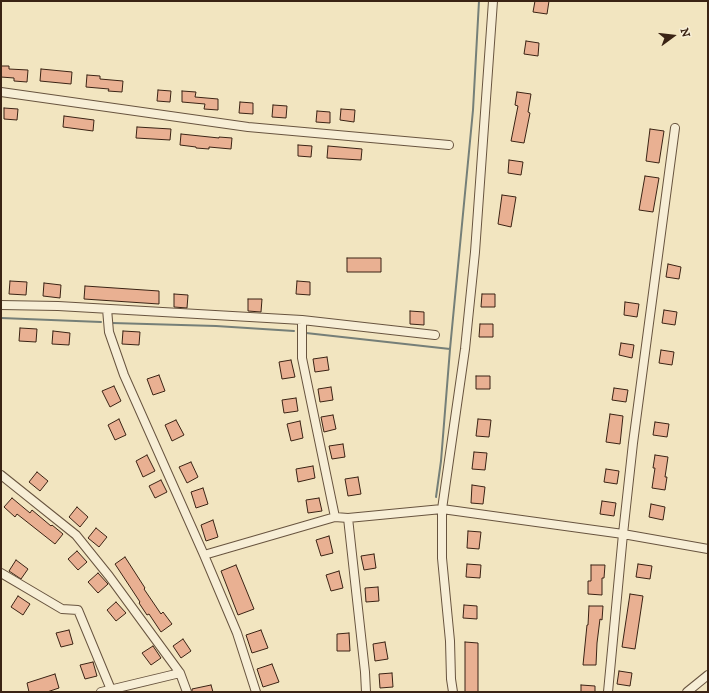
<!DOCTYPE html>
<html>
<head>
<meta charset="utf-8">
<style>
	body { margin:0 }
	#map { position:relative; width:709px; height:693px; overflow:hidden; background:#f2e5c0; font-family:"IM FELL DW Pica",serif }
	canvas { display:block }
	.frame { position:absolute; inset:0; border:2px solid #3a2314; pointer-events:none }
	.north { position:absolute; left:653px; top:16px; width:40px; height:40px; -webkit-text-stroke:3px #f7eed6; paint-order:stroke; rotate:75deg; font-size:11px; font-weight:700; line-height:16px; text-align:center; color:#3a2314 }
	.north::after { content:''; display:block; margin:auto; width:14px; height:18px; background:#3a2314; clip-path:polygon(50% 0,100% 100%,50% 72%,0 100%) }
</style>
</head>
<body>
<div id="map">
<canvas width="709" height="693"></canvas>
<div class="frame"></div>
<div class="north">N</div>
</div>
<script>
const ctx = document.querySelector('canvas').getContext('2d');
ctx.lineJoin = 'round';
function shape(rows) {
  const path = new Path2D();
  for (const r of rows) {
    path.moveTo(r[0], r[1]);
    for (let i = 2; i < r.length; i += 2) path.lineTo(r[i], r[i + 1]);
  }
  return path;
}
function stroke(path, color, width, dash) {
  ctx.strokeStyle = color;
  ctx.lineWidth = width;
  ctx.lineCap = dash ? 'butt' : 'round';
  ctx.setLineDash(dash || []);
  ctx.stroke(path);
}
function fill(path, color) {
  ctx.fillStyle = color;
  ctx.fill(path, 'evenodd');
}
stroke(shape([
	[1,318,101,322],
	[112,323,216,326,294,331],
	[306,333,450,349],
	[436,497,441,461,450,349,473,110,479,1]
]), '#757f78', 2);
const building = shape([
	[535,1,549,1,547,14,533,12,535,1],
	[526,41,539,43,538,56,524,54,526,41],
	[1,66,9,66,9,69,28,70,27,82,14,81,14,78,1,77,1,66],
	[41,69,72,72,71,84,40,81,41,69],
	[87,75,100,76,100,79,123,81,122,92,108,91,109,89,86,87,87,75],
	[158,90,171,91,170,102,157,101,158,90],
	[182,91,196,92,195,97,218,99,218,110,204,109,205,104,182,102,182,91],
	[517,92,531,94,528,112,530,113,524,143,511,141,518,106,515,105,517,92],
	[240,102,253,103,253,114,239,113,240,102],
	[273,105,287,106,286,118,272,117,273,105],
	[4,108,18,109,17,120,4,119,4,108],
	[341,109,355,110,354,122,340,120,341,109],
	[317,111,330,112,330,123,316,122,317,111],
	[64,116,94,120,93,131,63,127,64,116],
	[137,127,171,129,170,140,136,138,137,127],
	[650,129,664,131,659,163,646,161,650,129],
	[181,134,219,138,219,137,232,138,231,149,209,147,209,149,196,148,196,147,180,145,181,134],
	[298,145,312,146,311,157,298,156,298,145],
	[328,146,362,149,361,160,327,158,328,146],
	[509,160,523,162,521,175,508,173,509,160],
	[645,176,659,178,653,212,639,210,645,176],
	[502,195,516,197,511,227,498,224,502,195],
	[347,258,381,258,381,272,347,272,347,258],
	[668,264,681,267,679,279,666,277,668,264],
	[10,281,27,282,26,295,9,294,10,281],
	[297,281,310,282,310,295,296,294,297,281],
	[44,283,61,285,60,298,43,296,44,283],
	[85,286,159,291,159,304,84,299,85,286],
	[174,294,188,295,187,308,174,307,174,294],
	[482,294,495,294,495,307,481,307,482,294],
	[248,299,262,299,261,312,248,311,248,299],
	[625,302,639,304,637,317,624,315,625,302],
	[664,310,677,312,675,325,662,323,664,310],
	[410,311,424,312,424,325,410,324,410,311],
	[480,324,493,324,493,337,479,337,480,324],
	[20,328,37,329,36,342,19,341,20,328],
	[53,331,70,333,69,345,52,344,53,331],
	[123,331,140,332,139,345,122,344,123,331],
	[621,343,634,345,632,358,619,355,621,343],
	[661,350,674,352,672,365,659,363,661,350],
	[327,357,329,370,315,372,313,359,327,357],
	[291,360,295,377,282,379,279,362,291,360],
	[159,375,165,391,153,395,147,379,159,375],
	[476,376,490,376,490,389,476,389,476,376],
	[114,386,121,401,110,407,102,391,114,386],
	[331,387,333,400,320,402,318,389,331,387],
	[614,388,628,390,626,402,612,400,614,388],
	[296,398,298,411,284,413,282,400,296,398],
	[610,414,623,416,620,444,606,442,610,414],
	[333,415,336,429,324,432,321,417,333,415],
	[119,419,126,435,115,440,108,425,119,419],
	[478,419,491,420,489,437,476,436,478,419],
	[176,420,184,435,172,441,165,425,176,420],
	[300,421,303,438,291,441,287,424,300,421],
	[655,422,669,424,667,437,653,435,655,422],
	[343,444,345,457,332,459,329,446,343,444],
	[474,452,487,453,485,470,472,469,474,452],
	[147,455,155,471,143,477,136,461,147,455],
	[655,455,668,457,665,477,667,477,665,490,652,488,655,468,653,468,655,455],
	[191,462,198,477,187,483,179,467,191,462],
	[313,466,315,478,298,482,296,469,313,466],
	[606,469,619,471,617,484,604,482,606,469],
	[37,472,48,481,40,491,29,482,37,472],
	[358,477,361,494,348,496,345,479,358,477],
	[161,480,167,492,155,498,149,486,161,480],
	[472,485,485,487,483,504,471,503,472,485],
	[203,488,208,504,196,508,191,492,203,488],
	[12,498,30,513,32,510,51,526,52,525,63,534,55,544,17,514,15,517,4,507,12,498],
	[319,498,322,511,308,513,306,500,319,498],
	[602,501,616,503,614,516,600,514,602,501],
	[651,504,665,507,663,520,649,517,651,504],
	[77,507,88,517,80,527,69,517,77,507],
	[213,520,218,537,206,541,201,525,213,520],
	[96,528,107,537,99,547,88,538,96,528],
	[468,531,481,532,479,549,467,548,468,531],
	[329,536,333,553,321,556,316,540,329,536],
	[77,551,87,562,78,570,68,559,77,551],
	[374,554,376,568,364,570,361,556,374,554],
	[125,557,145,588,144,589,161,614,163,612,172,624,161,632,149,614,147,615,139,603,140,602,115,564,125,557],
	[16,560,28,569,21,579,9,571,16,560],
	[467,564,481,565,480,578,466,577,467,564],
	[638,564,652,566,650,579,636,577,638,564],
	[236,565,254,609,238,615,221,571,236,565],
	[591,565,605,565,604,578,602,578,602,595,588,594,588,581,591,581,591,565],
	[339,571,343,588,331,591,326,575,339,571],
	[98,573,108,584,98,593,88,582,98,573],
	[378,587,379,601,366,602,365,588,378,587],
	[630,594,643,596,635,649,622,647,630,594],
	[18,596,30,604,23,615,11,607,18,596],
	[116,602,126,613,116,621,107,610,116,602],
	[464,605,477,606,477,619,463,618,464,605],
	[589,606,603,606,602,620,600,619,597,643,596,665,583,665,587,625,588,625,589,606],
	[69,630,73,644,61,647,56,633,69,630],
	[261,630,268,648,252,653,246,635,261,630],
	[349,633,350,651,337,651,337,634,349,633],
	[183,639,191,651,181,658,173,646,183,639],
	[385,642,388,659,375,661,373,644,385,642],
	[465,642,478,643,478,692,465,692,465,642],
	[153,646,161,658,151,665,142,653,153,646],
	[93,662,97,676,85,679,80,665,93,662],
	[272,664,279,682,263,687,257,669,272,664],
	[619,671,632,673,630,686,617,684,619,671],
	[392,673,393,687,380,688,379,674,392,673],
	[55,674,59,688,47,692,29,692,27,683,55,674],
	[211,685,213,692,192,692,192,689,211,685],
	[581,685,595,686,595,692,581,692,581,685]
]);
fill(building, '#e9b092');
stroke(building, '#3a2314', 1);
const street = shape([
	[1,92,248,127,449,145],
	[1,305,58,306,302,320,435,335],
	[107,309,109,332,124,375,204,555,237,633,256,692],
	[302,320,302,358,335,517],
	[1,475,76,535,109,576,180,673,187,692],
	[348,518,365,672,366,692],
	[204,555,335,517,348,518,442,509,623,534,708,549],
	[1,573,62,609,78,610,112,692],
	[101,692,180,673],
	[453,692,451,679,450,641,442,558,442,509,465,349,475,252,493,1],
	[608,692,623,534,633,443,675,128],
	[687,692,708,675]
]);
stroke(street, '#68543f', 10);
stroke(street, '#f7eed6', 8);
</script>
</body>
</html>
